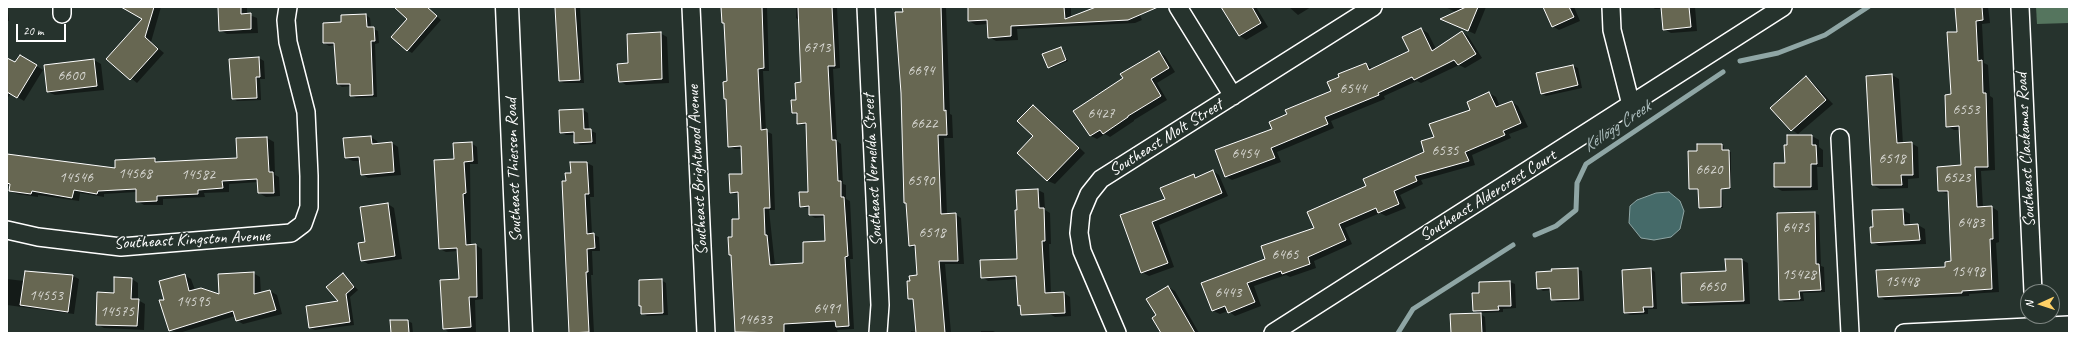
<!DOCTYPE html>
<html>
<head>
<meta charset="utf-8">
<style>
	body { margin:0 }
	#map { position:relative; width:2076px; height:340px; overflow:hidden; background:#26332d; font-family:Caveat,sans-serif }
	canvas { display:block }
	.frame { position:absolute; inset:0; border:8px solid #fff; pointer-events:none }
	.north { position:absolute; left:2020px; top:284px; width:40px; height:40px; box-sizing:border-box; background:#26332d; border:1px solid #7d8581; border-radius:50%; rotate:267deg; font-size:11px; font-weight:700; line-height:16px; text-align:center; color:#fff }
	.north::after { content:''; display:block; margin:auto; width:14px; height:18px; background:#ffd166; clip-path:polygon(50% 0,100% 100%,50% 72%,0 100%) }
	.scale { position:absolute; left:16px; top:24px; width:50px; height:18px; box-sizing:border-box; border:2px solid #fff; border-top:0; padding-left:5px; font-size:12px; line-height:14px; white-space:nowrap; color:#fff; -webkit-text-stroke:3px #26332d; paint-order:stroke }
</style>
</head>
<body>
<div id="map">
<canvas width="2076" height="340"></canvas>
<div class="frame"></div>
<div class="north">N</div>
<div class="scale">20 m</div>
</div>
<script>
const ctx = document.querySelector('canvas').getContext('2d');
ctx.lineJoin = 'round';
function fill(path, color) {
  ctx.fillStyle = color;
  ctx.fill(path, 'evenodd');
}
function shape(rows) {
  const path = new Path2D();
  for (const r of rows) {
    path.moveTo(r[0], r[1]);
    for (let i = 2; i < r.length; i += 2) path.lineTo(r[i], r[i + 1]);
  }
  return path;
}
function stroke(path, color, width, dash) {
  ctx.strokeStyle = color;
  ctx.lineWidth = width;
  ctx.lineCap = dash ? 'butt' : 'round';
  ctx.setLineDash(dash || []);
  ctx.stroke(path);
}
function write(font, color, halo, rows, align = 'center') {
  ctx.font = font + ' Caveat,sans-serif';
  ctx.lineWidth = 3.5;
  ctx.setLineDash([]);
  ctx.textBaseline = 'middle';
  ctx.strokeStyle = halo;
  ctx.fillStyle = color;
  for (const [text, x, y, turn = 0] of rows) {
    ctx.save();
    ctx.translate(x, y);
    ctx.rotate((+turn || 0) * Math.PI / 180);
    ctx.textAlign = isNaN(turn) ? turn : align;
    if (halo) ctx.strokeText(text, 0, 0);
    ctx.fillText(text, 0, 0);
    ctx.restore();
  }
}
fill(shape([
	[2036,7,2069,7,2069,23,2037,24]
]), '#55755e');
const water = shape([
	[1669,192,1680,201,1684,211,1680,229,1671,237,1654,240,1641,238,1629,223,1630,206,1637,200,1656,193,1669,192]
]);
fill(water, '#456a69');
stroke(water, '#8fa6a5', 1);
fill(shape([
	[7,7,8,7,9,21,7,21],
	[133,7,161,7,151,42,164,53,137,83,108,59,144,19],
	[219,7,247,7,247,14,257,18,258,33,227,34,220,30],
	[408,7,427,7,441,20,412,53,407,50],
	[555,7,580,7,584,83,564,83,559,81],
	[722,7,767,7,769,71,763,71,766,131,772,134,775,210,769,210,775,266,804,264,826,242,825,217,815,218,810,215,810,209,801,206,809,192,807,126,798,123,798,116,793,113,802,83,799,20,796,18,796,7,837,7,840,68,833,69,837,141,841,144,843,184,846,185,846,199,850,201,853,259,850,259,854,329,837,330,838,333,736,332,733,238,740,220,739,195,731,192,743,175,742,149,735,149,729,146,727,100,724,98,728,82,725,24],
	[903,7,946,7,950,114,952,115,953,138,944,138,947,215,955,214,961,218,964,264,945,264,951,333,911,333,911,331,917,332,914,301,909,299,918,276,916,249,910,245],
	[969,7,1071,7,1071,18,1098,7,1136,7,1142,20,1135,23,1017,29,1018,40,996,41,989,37,988,24,976,25,969,21],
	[1223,7,1256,7,1268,27,1246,40,1240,36],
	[1289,7,1311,7,1298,15],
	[1445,7,1486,7,1475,34,1442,19,1456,12],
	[1544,7,1574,7,1580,21,1559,30,1552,26],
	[1652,7,1695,7,1697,31,1671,33,1664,29,1662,9,1655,9],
	[1956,7,1988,7,1990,23,1982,24,1984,63,1988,65,1990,96,1993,98,1995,170,1981,171,1983,208,1992,207,1998,211,1999,242,1996,243,1999,292,1969,294,1969,296,1885,300,1879,296,1946,268,1952,262,1949,194,1939,191,1962,166,1961,130,1954,130,1947,126,1958,33],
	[366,15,370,18,371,28,378,31,379,43,375,44,377,97,356,98,351,95,351,86,342,87,338,84,335,45,329,46,324,43,342,23],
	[1421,29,1428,33,1436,49,1462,32,1468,36,1482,58,1465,68,1459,65,1421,83,1417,81,1384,96,1385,99,1331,121,1334,128,1277,152,1281,162,1232,180,1225,176,1288,115,1332,92,1366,64,1373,69,1410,52],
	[660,33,667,37,669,83,626,85,620,81,629,64],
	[1061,48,1068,61,1051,68,1049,67],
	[1159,52,1165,56,1175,72,1157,83,1167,100,1134,120,1134,121,1110,137,1105,134,1097,139,1091,136,1124,78],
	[20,56,43,70,24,101,11,93,7,99,7,59,15,64],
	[259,58,264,61,265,79,260,79,261,100,237,101,232,98,230,60],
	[94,60,101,64,104,90,55,95,48,92],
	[1573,66,1578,68,1582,88,1546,96,1541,93],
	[1892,75,1899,79,1903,144,1911,143,1918,147,1919,178,1908,179,1908,188,1880,189,1873,185],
	[1806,78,1812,82,1833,104,1798,134,1792,130,1772,108],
	[1489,93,1496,97,1500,107,1512,102,1518,106,1528,127,1509,134,1511,138,1472,155,1475,165,1421,180,1423,184,1400,195,1406,208,1386,216,1380,213,1345,228,1352,244,1314,261,1316,268,1290,277,1286,275,1254,286,1261,306,1235,316,1228,311,1220,314,1213,311,1266,259,1315,228,1367,187,1426,152,1435,138,1472,111],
	[1033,106,1040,110,1085,153,1055,184,1048,181,1019,153,1035,136],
	[583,110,588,113,589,130,596,133,596,144,580,145,575,142,575,135,566,135,561,132],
	[1788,136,1812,136,1819,140,1819,147,1823,150,1823,167,1817,167,1818,190,1782,191,1775,187,1786,164],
	[371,137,377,141,378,145,392,143,398,147,401,175,368,178,362,174,360,161,353,161,346,158],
	[267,138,274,142,275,175,279,177,280,196,266,197,259,193,259,182,229,184,229,192,204,193,205,197,163,199,163,205,144,205,137,201,137,192,104,194,104,197,80,193,79,201,38,195,38,197,17,194,11,191,11,186,7,186,7,155,116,169,154,159,162,163,238,159,237,139],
	[471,143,477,147,478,164,470,164,471,245,476,245,482,249,483,299,475,300,476,333,449,333,444,328,460,280,458,251,446,252,440,249,455,160],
	[1722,145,1724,146,1724,151,1731,152,1731,189,1722,189,1723,208,1702,208,1700,207,1699,190,1690,189,1698,152],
	[571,163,587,163,593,166,594,197,590,197,592,234,599,237,600,251,592,251,593,275,591,275,594,333,570,333,563,182,567,182,572,174],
	[1213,171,1219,175,1228,196,1159,225,1174,267,1149,276,1142,272,1121,216,1166,199,1194,175,1198,178],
	[1038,190,1044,193,1045,210,1050,213,1051,244,1049,244,1051,294,1064,293,1070,297,1071,316,1055,317,1048,313,1025,309,1019,305,1018,279,988,281,982,277,1018,260,1018,211],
	[388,204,394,208,402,259,368,264,362,260,366,242],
	[1903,210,1910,214,1910,226,1918,225,1925,229,1926,244,1879,246,1872,242],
	[1815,213,1819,215,1821,266,1824,267,1825,292,1803,293,1804,301,1784,302,1780,299],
	[1742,260,1748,263,1750,304,1690,306,1683,302],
	[1577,269,1582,271,1584,301,1557,302,1552,300,1552,290,1543,291,1538,288],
	[1651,269,1655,272,1657,309,1648,309,1648,314,1630,315,1625,313],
	[53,273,73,276,79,279,74,314,7,305,7,279,24,281,53,276],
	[253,273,260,277,261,294,270,291,277,295,282,314,243,324,236,320,235,316,179,333,170,330,166,302,184,275,191,279,195,290,220,296],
	[343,274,358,290,350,297,354,325,315,330,310,328,340,302],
	[132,279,138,283,138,300,145,304,144,330,104,328,97,324,115,294],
	[661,280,666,283,668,315,647,316,642,313],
	[1510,282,1515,284,1516,308,1503,309,1503,312,1479,313,1485,317,1486,333,1452,333,1480,314,1474,310,1481,294],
	[1168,287,1175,291,1199,333,1162,333,1157,316],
	[408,321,412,323,413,333,410,333,409,322,407,322,408,333,392,333],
	[981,331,993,331,997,333,981,333]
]), '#0007');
stroke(shape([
	[1740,61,1778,53,1825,35,1868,7],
	[1535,235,1556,226,1576,210,1577,183,1586,164,1723,72],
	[1398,333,1413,309,1513,245]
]), '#8fa6a5', 5);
const building = shape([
	[121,7,154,7,145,37,158,49,130,80,106,59,142,19,121,7],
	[218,7,241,7,241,14,251,13,251,29,219,31,218,7],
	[394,7,427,7,437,16,407,51,391,37,407,19,394,7],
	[555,7,575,7,580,80,559,81,555,7],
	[721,7,762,7,764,68,758,69,761,130,767,129,770,208,764,208,765,235,767,235,770,265,803,263,803,242,825,241,824,215,809,215,809,206,800,207,799,192,808,192,806,123,797,124,797,113,792,113,791,100,796,100,795,83,801,82,798,7,832,7,835,66,828,66,832,140,836,140,838,181,841,181,841,197,844,197,848,256,845,257,849,326,836,327,835,321,784,324,784,333,735,332,731,255,729,255,728,237,732,237,732,219,739,219,738,192,730,193,729,174,742,174,741,146,728,147,726,99,724,99,723,82,727,81,724,23,722,23,721,7],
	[902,7,941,7,944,111,946,110,947,135,938,135,941,214,956,213,958,261,939,261,945,333,916,333,913,299,908,299,907,281,910,281,909,276,917,275,915,245,909,246,906,203,904,203,901,93,895,12,903,12,902,7],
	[968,7,1064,7,1065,19,1096,7,1158,7,1128,20,1011,26,1011,36,988,38,987,20,968,21,968,7],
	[1221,7,1252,7,1261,23,1239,36,1221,7],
	[1466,7,1478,7,1468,31,1440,19,1466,7],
	[1543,7,1569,7,1574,17,1552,27,1543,7],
	[1661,7,1689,7,1691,27,1663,30,1661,7],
	[1955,7,1982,7,1983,20,1976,21,1978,61,1982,60,1983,93,1986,93,1988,167,1975,167,1977,207,1992,206,1993,239,1990,239,1992,289,1962,291,1962,293,1878,297,1876,270,1945,267,1945,262,1951,261,1948,191,1938,191,1937,167,1961,165,1959,126,1946,127,1945,95,1951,94,1947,32,1957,32,1955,7],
	[366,14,367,27,374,27,375,41,371,41,373,95,350,96,350,84,337,84,334,43,323,43,323,23,341,22,341,15,366,14],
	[1421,28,1432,51,1462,31,1476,54,1458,65,1454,60,1414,80,1412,77,1378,93,1379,95,1325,117,1328,124,1271,148,1275,158,1225,177,1215,150,1272,129,1269,122,1287,114,1285,110,1331,91,1327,82,1339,77,1338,74,1366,63,1369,70,1409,51,1402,37,1421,28],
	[661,32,662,79,619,82,617,64,628,63,627,34,661,32],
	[1061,47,1066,60,1048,68,1042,54,1061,47],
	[1159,51,1169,68,1151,79,1161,96,1128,116,1128,117,1103,134,1100,130,1090,136,1073,111,1123,78,1120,74,1159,51],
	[20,55,37,65,17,98,7,92,7,58,15,62,20,55],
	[259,57,260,77,256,77,257,98,232,99,229,59,259,57],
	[94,59,97,86,47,92,44,65,94,59],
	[1573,65,1578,85,1541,94,1536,73,1573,65],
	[1892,74,1897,143,1912,142,1913,175,1901,175,1902,185,1872,185,1866,76,1892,74],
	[1806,76,1826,100,1791,131,1770,108,1806,76],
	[1489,92,1496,107,1512,101,1521,123,1503,131,1505,135,1465,152,1469,161,1415,176,1417,181,1394,191,1399,204,1378,213,1376,208,1339,224,1346,240,1308,257,1310,264,1282,274,1281,271,1247,283,1255,302,1228,313,1225,306,1212,311,1201,283,1265,259,1261,246,1314,228,1307,212,1366,186,1363,179,1424,152,1421,141,1434,137,1429,124,1470,110,1467,102,1489,92],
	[1033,105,1079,148,1047,181,1017,153,1033,136,1017,121,1033,105],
	[583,109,584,129,591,129,592,142,574,143,574,132,560,133,559,110,583,109],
	[1787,135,1812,135,1812,145,1816,145,1817,164,1811,164,1811,187,1774,187,1774,163,1785,163,1784,145,1787,145,1787,135],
	[371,136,372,144,392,142,394,172,361,175,359,157,345,158,343,138,371,136],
	[267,137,269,172,273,172,274,193,258,193,257,179,222,181,223,188,198,190,198,194,157,196,157,201,136,202,136,189,98,191,97,194,74,190,72,198,32,191,31,194,9,191,10,184,7,183,7,154,115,168,115,160,155,158,155,162,237,158,236,138,267,137],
	[472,142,473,161,464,162,466,193,463,194,466,245,476,244,477,297,469,297,471,327,443,329,440,280,459,279,457,248,439,249,434,160,454,159,453,143,472,142],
	[1697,144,1722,144,1722,150,1729,150,1730,188,1721,189,1721,207,1699,208,1698,189,1689,189,1688,151,1697,151,1697,144],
	[570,162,587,162,589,194,585,194,587,234,594,233,595,248,587,249,588,272,586,272,589,332,569,333,562,181,566,181,565,173,571,173,570,162],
	[1213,170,1222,193,1152,222,1168,263,1141,273,1120,215,1165,199,1160,188,1194,174,1195,178,1213,170],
	[1038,189,1039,208,1044,208,1045,241,1042,241,1045,293,1064,292,1065,313,1021,315,1020,305,1018,306,1016,276,981,278,980,260,1017,259,1015,210,1017,210,1016,190,1038,189],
	[388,203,395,256,361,261,358,243,365,242,360,207,388,203],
	[1903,209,1904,225,1918,224,1920,240,1871,243,1870,227,1873,227,1872,210,1903,209],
	[1815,212,1816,264,1819,264,1821,290,1799,291,1800,299,1779,300,1777,213,1815,212],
	[1725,259,1742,259,1744,301,1682,303,1681,273,1726,271,1725,259],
	[1578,268,1579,299,1551,300,1550,288,1537,289,1536,272,1552,271,1551,269,1578,268],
	[1651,268,1653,307,1643,307,1644,312,1624,313,1622,270,1651,268],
	[25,271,73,275,68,312,20,305,25,271],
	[254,272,254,294,270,290,276,310,236,321,233,311,169,331,159,300,164,300,159,281,185,274,189,291,201,288,219,294,218,274,254,272],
	[343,273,354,287,346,294,350,322,309,328,306,306,338,301,326,287,343,273],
	[114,277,132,278,131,299,139,299,137,326,96,325,97,292,114,293,114,277],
	[662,279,663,313,641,314,641,306,639,306,639,280,662,279],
	[1510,281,1511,306,1498,306,1499,310,1473,311,1472,293,1479,293,1479,282,1510,281],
	[1168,286,1195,333,1161,333,1152,318,1156,315,1146,299,1168,286],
	[1481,313,1482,333,1451,333,1450,314,1481,313],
	[390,320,408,320,409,333,391,333,390,320]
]);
fill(building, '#676752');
stroke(building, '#fff', 1);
const minor = shape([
	[62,7,62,14],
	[691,7,706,333],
	[866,7,880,305,878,333],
	[1178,7,1233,96],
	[1611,7,1612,30,1631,105],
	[2020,7,2033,292],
	[1840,138,1850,333],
	[7,230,38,237,121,247,291,233,303,224,309,207,309,176,306,112,288,42,286,20,288,7],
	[1117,333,1082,251,1079,233,1081,213,1089,194,1101,179,1373,7],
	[1273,333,1783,7],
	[1904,333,2069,325]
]);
const major = shape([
	[507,7,521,333]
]);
stroke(minor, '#fff', 20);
stroke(major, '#fff', 25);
stroke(minor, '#26332d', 17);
stroke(major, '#26332d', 22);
write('15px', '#d9d9d4', null, [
	["6713",817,48],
	["6694",921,71],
	["6600",71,76],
	["6544",1353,89],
	["6553",1966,110],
	["6427",1101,114],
	["6622",924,124],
	["6535",1445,151],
	["6454",1245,154],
	["6518",1892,159],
	["6620",1709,170],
	["14568",135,174],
	["14582",198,175],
	["14546",76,178],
	["6523",1957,178],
	["6590",921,181],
	["6483",1971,223],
	["6475",1796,228],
	["6518",932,233],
	["6465",1285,255],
	["15498",1968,272],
	["15428",1799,275],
	["15448",1902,282],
	["6650",1712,287],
	["6443",1228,293],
	["14553",46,296],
	["14595",193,302],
	["6491",827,309],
	["14575",117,312],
	["14633",755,320]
]);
write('17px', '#fff', '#26332d', [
	["Southeast Molt Street",1166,138,-32],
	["Southeast Clackamas Road",2026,150,-93],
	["Southeast Thiessen Road",514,170,-92],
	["Southeast Brightwood Avenue",698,170,-93],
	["Southeast Vernelda Street",873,170,-93],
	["Southeast Aldercrest Court",1488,196,-32],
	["Southeast Kingston Avenue",192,240,-3]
]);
write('italic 18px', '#abbcbc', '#26332d', [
	["Kellogg Creek",1617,127,-34]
]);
</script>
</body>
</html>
